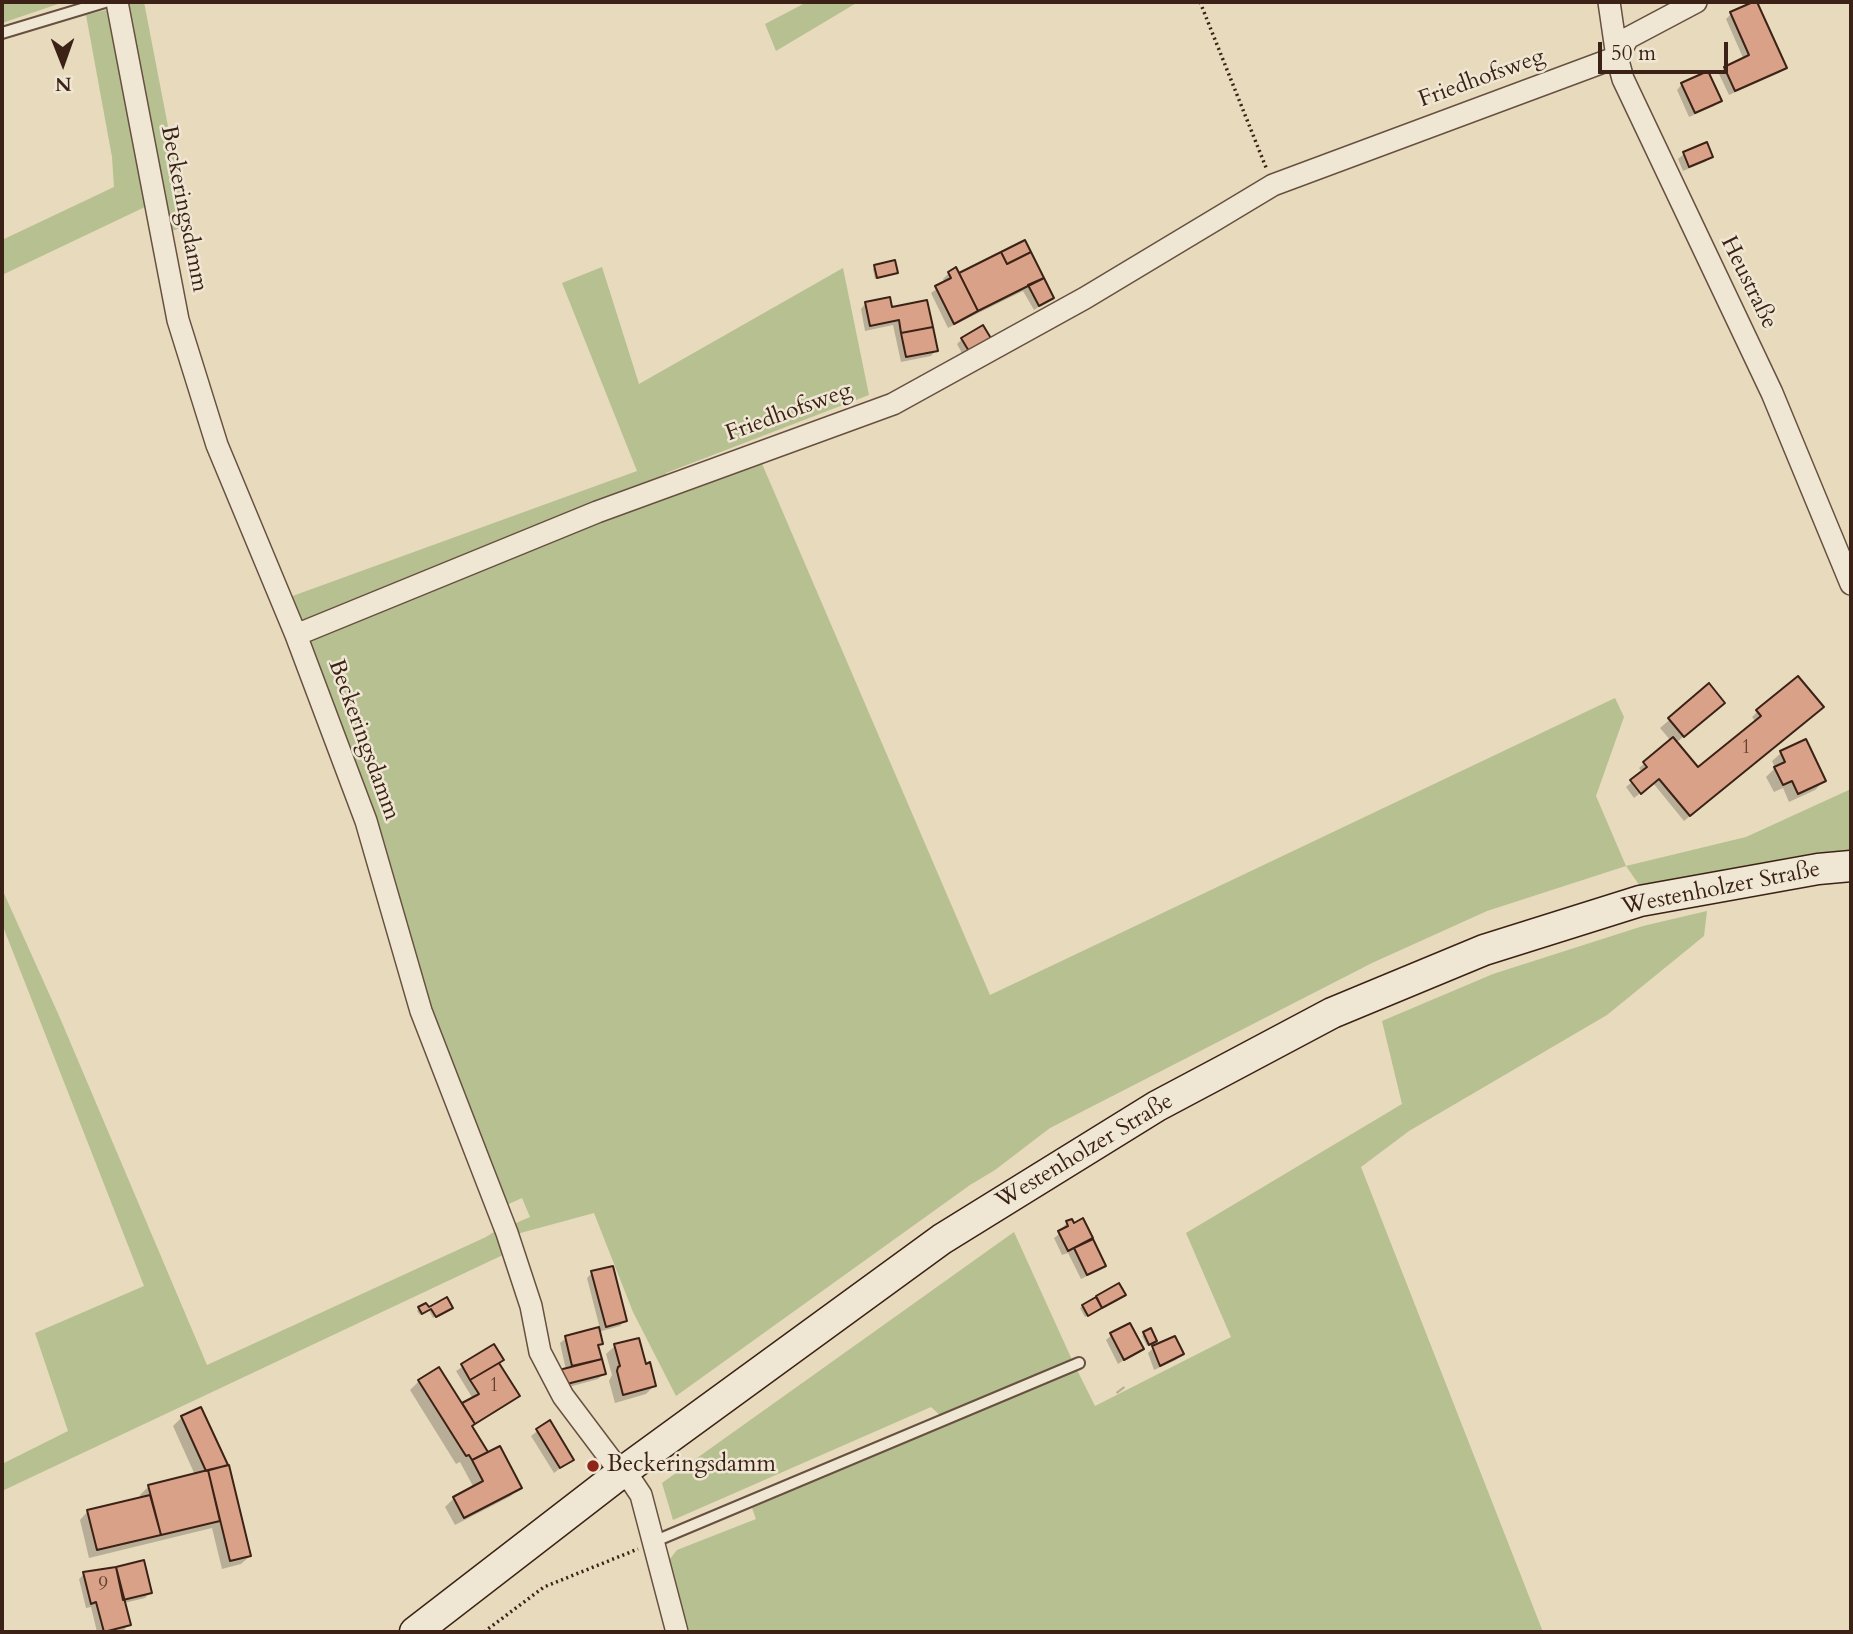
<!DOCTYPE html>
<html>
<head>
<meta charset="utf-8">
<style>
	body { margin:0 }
	#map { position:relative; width:1853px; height:1634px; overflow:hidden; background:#e7dabd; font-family:Cardo,serif }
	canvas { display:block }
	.frame { position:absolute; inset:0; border:4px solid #3c2216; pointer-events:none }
	.north { position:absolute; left:28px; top:28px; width:70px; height:70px; -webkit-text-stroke:5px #efe7d4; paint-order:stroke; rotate:179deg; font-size:19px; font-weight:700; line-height:28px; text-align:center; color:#3c2216 }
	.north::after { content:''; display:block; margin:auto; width:24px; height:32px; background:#3c2216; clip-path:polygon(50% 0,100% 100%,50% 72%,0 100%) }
	.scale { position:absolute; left:1598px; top:42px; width:130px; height:32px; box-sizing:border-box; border:4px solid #3c2216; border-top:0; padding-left:9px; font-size:21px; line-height:24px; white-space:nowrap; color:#3c2216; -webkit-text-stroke:5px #efe7d4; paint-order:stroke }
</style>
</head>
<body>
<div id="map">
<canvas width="1853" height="1634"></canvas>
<div class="frame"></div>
<div class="north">N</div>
<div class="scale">50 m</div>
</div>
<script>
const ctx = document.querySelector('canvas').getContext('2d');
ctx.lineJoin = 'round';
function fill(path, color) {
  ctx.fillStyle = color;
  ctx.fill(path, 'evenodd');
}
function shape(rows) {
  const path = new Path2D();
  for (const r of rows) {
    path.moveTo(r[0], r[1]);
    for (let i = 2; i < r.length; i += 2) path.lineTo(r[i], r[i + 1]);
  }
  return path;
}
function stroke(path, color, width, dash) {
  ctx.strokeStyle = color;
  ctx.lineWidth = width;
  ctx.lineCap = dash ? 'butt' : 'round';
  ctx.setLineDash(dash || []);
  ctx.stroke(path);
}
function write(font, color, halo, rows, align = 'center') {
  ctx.font = font + ' Cardo,serif';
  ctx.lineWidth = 5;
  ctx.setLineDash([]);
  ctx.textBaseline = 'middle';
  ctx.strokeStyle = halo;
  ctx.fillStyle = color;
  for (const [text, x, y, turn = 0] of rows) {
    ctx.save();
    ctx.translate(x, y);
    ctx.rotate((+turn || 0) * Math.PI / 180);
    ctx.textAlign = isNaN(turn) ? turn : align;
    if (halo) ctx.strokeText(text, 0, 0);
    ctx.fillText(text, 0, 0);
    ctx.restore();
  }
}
fill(shape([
	[2,2,64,2,2,23],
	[124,2,144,2,187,225,175,230,168,232],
	[807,2,858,2,776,51,765,24],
	[106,10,114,16,147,206,2,275,2,240,114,187,112,157,86,15],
	[602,267,639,384,843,268,869,395,666,473,667,481,300,630,287,598,637,471,562,283],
	[760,459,990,995,1615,698,1624,717,1596,796,1626,866,1746,837,1851,789,1851,850,1814,853,1640,886,1626,866,1487,911,1372,963,1050,1128,995,1170,970,1185,676,1396,633,1312,594,1213,513,1235,509,1226,530,1217,522,1198,502,1207,447,1065,305,643,599,518],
	[2,889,60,1018,207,1365,486,1237,497,1230,505,1254,2,1491,2,1464,68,1431,35,1333,144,1286,2,924],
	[1707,911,1704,936,1607,1015,1409,1131,1361,1167,1543,1632,690,1632,666,1564,677,1550,756,1519,752,1508,1077,1370,1095,1406,1231,1337,1186,1233,1402,1104,1382,1021,1493,974,1643,926],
	[1014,1232,1073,1362,942,1417,931,1407,673,1520,662,1483]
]), '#b6c090');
fill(shape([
	[1731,14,1785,68,1779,73,1729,95,1719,74,1725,68,1744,60,1726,19],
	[1682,84,1719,100,1714,106,1689,117,1677,90],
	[1684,154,1711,157,1705,162,1683,171,1678,159],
	[875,267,896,273,875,279,873,269],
	[949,273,1036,282,1052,298,1034,310,1023,291,948,328,931,293,945,283,943,279],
	[866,303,891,309,936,350,931,356,901,362,893,325,865,331,861,309],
	[962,339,984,345,964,357,957,344],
	[1709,686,1714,711,1676,743,1698,770,1756,722,1752,717,1758,711,1816,713,1684,821,1653,783,1634,798,1626,787,1643,773,1639,768,1671,741,1660,728],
	[1781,753,1824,781,1815,790,1789,802,1783,788,1774,792,1766,777,1775,768,1772,761],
	[1082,1221,1104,1265,1098,1271,1081,1279,1068,1253,1062,1255,1054,1238,1063,1231,1062,1228,1067,1223,1073,1225],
	[592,1273,625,1320,620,1326,598,1332,601,1344,597,1347,604,1374,598,1379,558,1390,566,1370,560,1343,566,1338,600,1329,587,1278],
	[1118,1285,1124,1294,1118,1300,1085,1317,1080,1308,1083,1306],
	[446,1299,448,1310,433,1318,429,1310,420,1315,417,1311,419,1309,428,1309],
	[1144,1334,1153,1343,1147,1346,1142,1336],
	[1112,1335,1142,1349,1118,1364,1106,1340],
	[615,1346,645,1366,654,1386,646,1394,615,1403,609,1381,612,1375,606,1354],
	[493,1347,497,1364,518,1396,470,1427,488,1455,519,1487,511,1496,455,1525,445,1507,454,1498,474,1488,460,1462,456,1464,410,1390,419,1381,462,1406,473,1399,456,1371],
	[1153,1348,1182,1354,1176,1360,1154,1370,1148,1353],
	[1124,1386,1125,1388,1117,1394,1116,1392],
	[200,1409,227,1466,250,1556,241,1564,222,1569,212,1528,89,1558,80,1520,88,1511,141,1499,140,1495,149,1486,195,1475,173,1426,182,1417],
	[549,1422,572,1459,554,1473,531,1436],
	[84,1574,150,1592,145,1598,124,1603,129,1624,124,1630,97,1632,91,1607,86,1608,79,1579]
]), '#0003');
const building = shape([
	[1753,2,1757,2,1787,68,1735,91,1724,67,1749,55,1730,12,1753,2],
	[1708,71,1722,101,1695,113,1681,83,1708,71],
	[1707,142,1713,157,1689,167,1683,152,1707,142],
	[1025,240,1031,252,1007,264,1001,252,1025,240],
	[1001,252,1007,264,1031,252,1044,278,978,311,959,273,1001,252],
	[895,260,898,273,877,278,874,265,895,260],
	[956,267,978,311,954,324,935,286,951,278,948,272,956,267],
	[1044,278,1054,298,1039,306,1028,285,1044,278],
	[890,297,892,307,927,300,933,327,901,333,899,320,870,326,865,302,890,297],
	[983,325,992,340,970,353,961,338,983,325],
	[933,327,938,351,906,357,901,333,933,327],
	[1798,676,1824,707,1690,816,1659,779,1641,794,1630,780,1647,767,1643,762,1673,737,1698,767,1761,716,1756,710,1798,676],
	[1709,683,1725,703,1684,737,1668,718,1709,683],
	[1806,739,1826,781,1798,794,1792,781,1783,785,1774,767,1785,762,1780,751,1806,739],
	[1083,1218,1093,1238,1068,1251,1058,1231,1068,1226,1066,1221,1072,1219,1074,1223,1083,1218],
	[1093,1239,1106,1266,1087,1275,1074,1248,1093,1239],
	[613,1266,627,1321,606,1327,591,1271,613,1266],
	[1119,1283,1126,1295,1102,1308,1096,1296,1119,1283],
	[447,1297,453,1308,436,1317,431,1309,422,1314,418,1307,426,1303,429,1307,447,1297],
	[1096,1297,1102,1308,1088,1316,1082,1305,1096,1297],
	[1130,1323,1144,1349,1124,1360,1110,1333,1130,1323],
	[599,1327,603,1344,598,1345,602,1359,572,1366,565,1336,599,1327],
	[1151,1328,1157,1341,1149,1345,1143,1332,1151,1328],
	[1175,1336,1184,1354,1160,1366,1152,1346,1175,1336],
	[639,1338,646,1364,650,1362,656,1386,623,1395,617,1371,618,1367,620,1366,614,1344,639,1338],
	[494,1344,504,1360,470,1380,461,1364,494,1344],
	[602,1359,606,1374,563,1385,559,1370,602,1359],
	[499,1363,520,1396,475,1424,462,1403,479,1394,470,1380,499,1363],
	[439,1367,475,1424,472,1426,488,1452,472,1460,469,1455,466,1456,418,1380,439,1367],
	[201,1407,228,1465,206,1471,181,1416,201,1407],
	[550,1420,574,1460,560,1468,536,1429,550,1420],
	[500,1446,522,1488,464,1518,453,1497,483,1481,472,1460,500,1446],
	[229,1465,251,1556,230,1561,208,1470,229,1465],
	[208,1470,220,1521,161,1535,148,1485,208,1470],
	[150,1495,161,1535,97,1550,87,1510,150,1495],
	[144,1560,152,1593,123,1600,116,1567,144,1560],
	[116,1567,131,1625,104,1632,96,1602,91,1604,83,1572,116,1567]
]);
fill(building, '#d9a288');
stroke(building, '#3c2216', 2);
const service = shape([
	[2,33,105,2],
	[653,1542,1079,1363]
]);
const minor = shape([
	[117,2,178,320,217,445,296,635,366,821,421,1011,507,1233,531,1306,540,1352,563,1396,621,1473,633,1483,641,1495,677,1632],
	[1609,2,1617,57,1623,79,1772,393,1851,584],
	[296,635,597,512,893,404,1085,298,1273,185,1617,57,1628,38,1696,2]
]);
const secondary = shape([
	[415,1632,621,1473,942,1239,1157,1106,1332,1013,1484,950,1640,901,1818,869,1851,866]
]);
stroke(service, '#675040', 14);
stroke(minor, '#675040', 24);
stroke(secondary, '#3c2216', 33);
stroke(shape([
	[1200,2,1267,170],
	[484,1632,544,1587,638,1549]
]), '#3c2216', 3.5, [2, 3.5]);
stroke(service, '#efe7d4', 10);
stroke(minor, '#efe7d4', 21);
stroke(secondary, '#efe7d4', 30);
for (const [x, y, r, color] of [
	[593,1466,7,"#8f2418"]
]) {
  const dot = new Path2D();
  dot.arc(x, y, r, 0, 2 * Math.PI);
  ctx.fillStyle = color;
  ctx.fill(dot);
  stroke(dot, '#efe7d4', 2.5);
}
write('19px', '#634232', null, [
	["1",1746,749],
	["1",494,1387],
	["9",103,1586]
]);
write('23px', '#3c2216', '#efe7d4', [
	["Friedhofsweg",1482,79,-20],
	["Beckeringsdamm",183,209,79],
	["Heustraße",1748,283,64],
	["Friedhofsweg",789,413,-20],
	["Beckeringsdamm",363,740,70],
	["Westenholzer Straße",1721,889,-11],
	["Westenholzer Straße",1085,1152,-31]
]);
write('23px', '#3c2216', '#efe7d4', [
	["Beckeringsdamm",607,1466]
], 'left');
</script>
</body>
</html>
